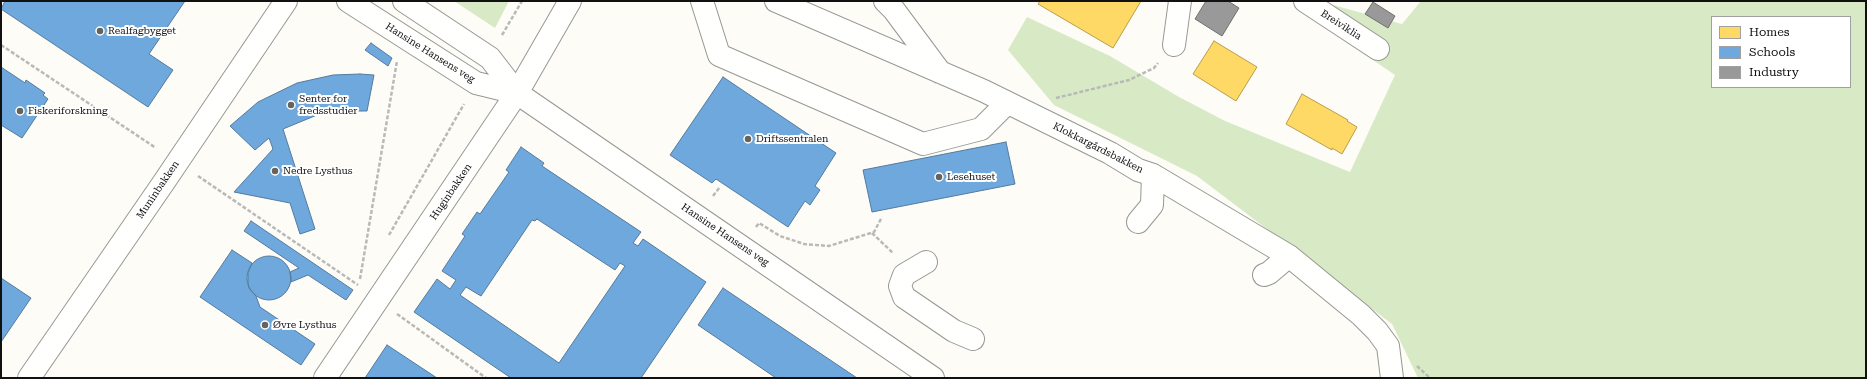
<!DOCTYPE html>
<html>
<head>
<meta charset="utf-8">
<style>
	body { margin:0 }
	#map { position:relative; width:1867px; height:379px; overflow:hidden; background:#fdfcf7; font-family:"Roboto Serif",serif }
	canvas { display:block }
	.frame { position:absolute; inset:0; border:2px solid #111; pointer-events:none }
	.legend { position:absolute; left:1711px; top:16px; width:140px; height:72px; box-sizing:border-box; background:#fff; border:1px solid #a0a0a0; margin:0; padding:5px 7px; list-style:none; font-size:12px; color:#111 }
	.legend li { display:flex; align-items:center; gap:8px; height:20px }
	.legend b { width:20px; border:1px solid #a0a0a0 }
</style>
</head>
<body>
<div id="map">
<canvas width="1867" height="379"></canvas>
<div class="frame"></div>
<ul class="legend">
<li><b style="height:11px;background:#ffd966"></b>Homes</li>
<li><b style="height:11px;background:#6fa8dc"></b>Schools</li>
<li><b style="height:11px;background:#999"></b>Industry</li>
</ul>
</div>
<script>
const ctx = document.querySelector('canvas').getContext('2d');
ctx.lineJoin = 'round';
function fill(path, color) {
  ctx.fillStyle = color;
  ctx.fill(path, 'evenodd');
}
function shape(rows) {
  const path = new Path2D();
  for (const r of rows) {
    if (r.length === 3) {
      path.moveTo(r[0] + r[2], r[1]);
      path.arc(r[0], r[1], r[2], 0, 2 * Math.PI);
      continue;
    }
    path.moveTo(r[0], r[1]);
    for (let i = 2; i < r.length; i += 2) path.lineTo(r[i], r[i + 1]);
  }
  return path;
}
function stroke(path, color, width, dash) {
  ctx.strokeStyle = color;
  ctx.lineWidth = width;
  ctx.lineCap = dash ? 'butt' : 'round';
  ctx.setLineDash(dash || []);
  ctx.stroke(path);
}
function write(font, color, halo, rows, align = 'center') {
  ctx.font = font + ' "Roboto Serif",serif';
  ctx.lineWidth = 4;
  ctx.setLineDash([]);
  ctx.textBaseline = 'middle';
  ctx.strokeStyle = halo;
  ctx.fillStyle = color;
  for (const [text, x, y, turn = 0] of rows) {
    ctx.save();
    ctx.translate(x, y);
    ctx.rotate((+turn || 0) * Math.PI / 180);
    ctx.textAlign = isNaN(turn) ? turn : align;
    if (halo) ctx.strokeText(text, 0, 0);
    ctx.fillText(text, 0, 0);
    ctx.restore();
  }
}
fill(shape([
	[454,1,509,1,495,28],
	[1421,1,1866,1,1866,378,1418,378,1392,324,1197,176,1054,105,1008,50,1027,17,1110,56,1179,97,1225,121,1350,172,1395,75,1339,37,1333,5,1402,24],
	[1712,17,1850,17,1850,87,1712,87]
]), '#d8eac5');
const homes = shape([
	[1040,1,1141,1,1113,48,1038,4,1040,1],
	[1214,41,1257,67,1236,101,1193,74,1214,41],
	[1302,94,1348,120,1347,121,1357,127,1342,154,1332,148,1332,150,1286,124,1302,94]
]);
fill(homes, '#ffd966');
stroke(homes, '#b89d4c', 1);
const schools = shape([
	[5,1,185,1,149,54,173,70,148,107,1,9,5,1],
	[371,43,392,58,388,66,365,50,371,43],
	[1,67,25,83,26,80,45,93,43,95,48,99,22,138,1,125,1,67],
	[360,74,374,75,367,111,338,111,317,115,283,129,315,229,300,234,290,203,234,192,273,149,269,138,255,150,230,126,258,102,297,83,333,75,360,74],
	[723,77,836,153,815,186,820,190,810,205,805,201,788,227,716,179,712,183,670,155,723,77],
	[1006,142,1015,184,872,212,863,170,1006,142],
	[521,147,544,163,542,166,641,232,633,243,638,246,643,239,706,282,641,378,511,378,414,312,437,279,450,289,456,280,442,271,465,236,462,234,477,212,480,214,509,172,506,170,521,147],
	[537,219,615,270,620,263,625,266,559,363,460,295,466,287,481,296,532,220,535,221,537,219],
	[251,221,353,290,346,300,308,275,291,282,290,272,299,268,244,231,251,221],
	[232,250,252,263,248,273,248,282,249,288,256,296,260,307,315,344,301,365,200,297,232,250],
	[269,278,22],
	[1,278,31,298,1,342,1,278],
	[723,288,857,378,776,378,698,325,723,288],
	[387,345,437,378,365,378,387,345]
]);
fill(schools, '#6fa8dc');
stroke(schools, '#537b9f', 1);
const industry = shape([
	[1206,1,1228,1,1239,8,1222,36,1195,19,1206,1],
	[1373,2,1395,16,1388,28,1365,14,1373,2]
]);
fill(industry, '#999');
stroke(industry, '#707070', 1);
const minor = shape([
	[348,1,476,83,517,93],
	[404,1,490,58,517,93,933,378],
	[702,1,719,55,923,144,981,129,1007,103],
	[776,1,984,91,1110,153,1138,170,1153,175,1289,256,1361,315,1377,331,1388,346,1392,378],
	[885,1,894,10,940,72],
	[1305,1,1378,49],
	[1174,45,1180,1],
	[1138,222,1152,205,1153,175],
	[926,262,904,275,900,286,904,297,954,331,973,339],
	[1264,275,1269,273,1289,256],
	[29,378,164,182,286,1],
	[325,378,517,93,570,1]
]);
stroke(minor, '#979795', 24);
stroke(shape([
	[502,35,522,1],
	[1,45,156,148],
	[1056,98,1129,80,1154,68,1158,63],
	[198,176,358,285],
	[713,196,720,187],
	[756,227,759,223,780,236,804,244,829,246,874,232,882,217],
	[872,233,893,253],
	[389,235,464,104],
	[360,279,397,61],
	[397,314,486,378],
	[1417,366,1430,378]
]), '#b9b9b8', 2.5, [4, 2]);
stroke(minor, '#fffffe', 22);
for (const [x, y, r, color] of [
	[100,31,4,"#646362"],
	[291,105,4,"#646362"],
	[20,111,4,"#646362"],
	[748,139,4,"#646362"],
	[275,171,4,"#646362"],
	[939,177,4,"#646362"],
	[265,325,4,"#646362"]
]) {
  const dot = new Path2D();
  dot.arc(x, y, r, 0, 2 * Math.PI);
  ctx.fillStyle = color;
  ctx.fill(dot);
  stroke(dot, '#fff', 1.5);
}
write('10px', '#111', '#fff', [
	["Breiviklia",1341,25,33],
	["Hansine Hansens veg",430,53,32],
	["Klokkargårdsbakken",1098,148,27],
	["Muninbakken",158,190,-56],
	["Huginbakken",451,192,-56],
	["Hansine Hansens veg",725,235,34]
]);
write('10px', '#111', '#fff', [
	["Realfagbygget",108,31],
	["Senter for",299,99],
	["fredsstudier",299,111],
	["Fiskeriforskning",28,111],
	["Driftssentralen",756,139],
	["Nedre Lysthus",283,171],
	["Lesehuset",947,177],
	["Øvre Lysthus",273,325]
], 'left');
</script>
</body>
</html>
